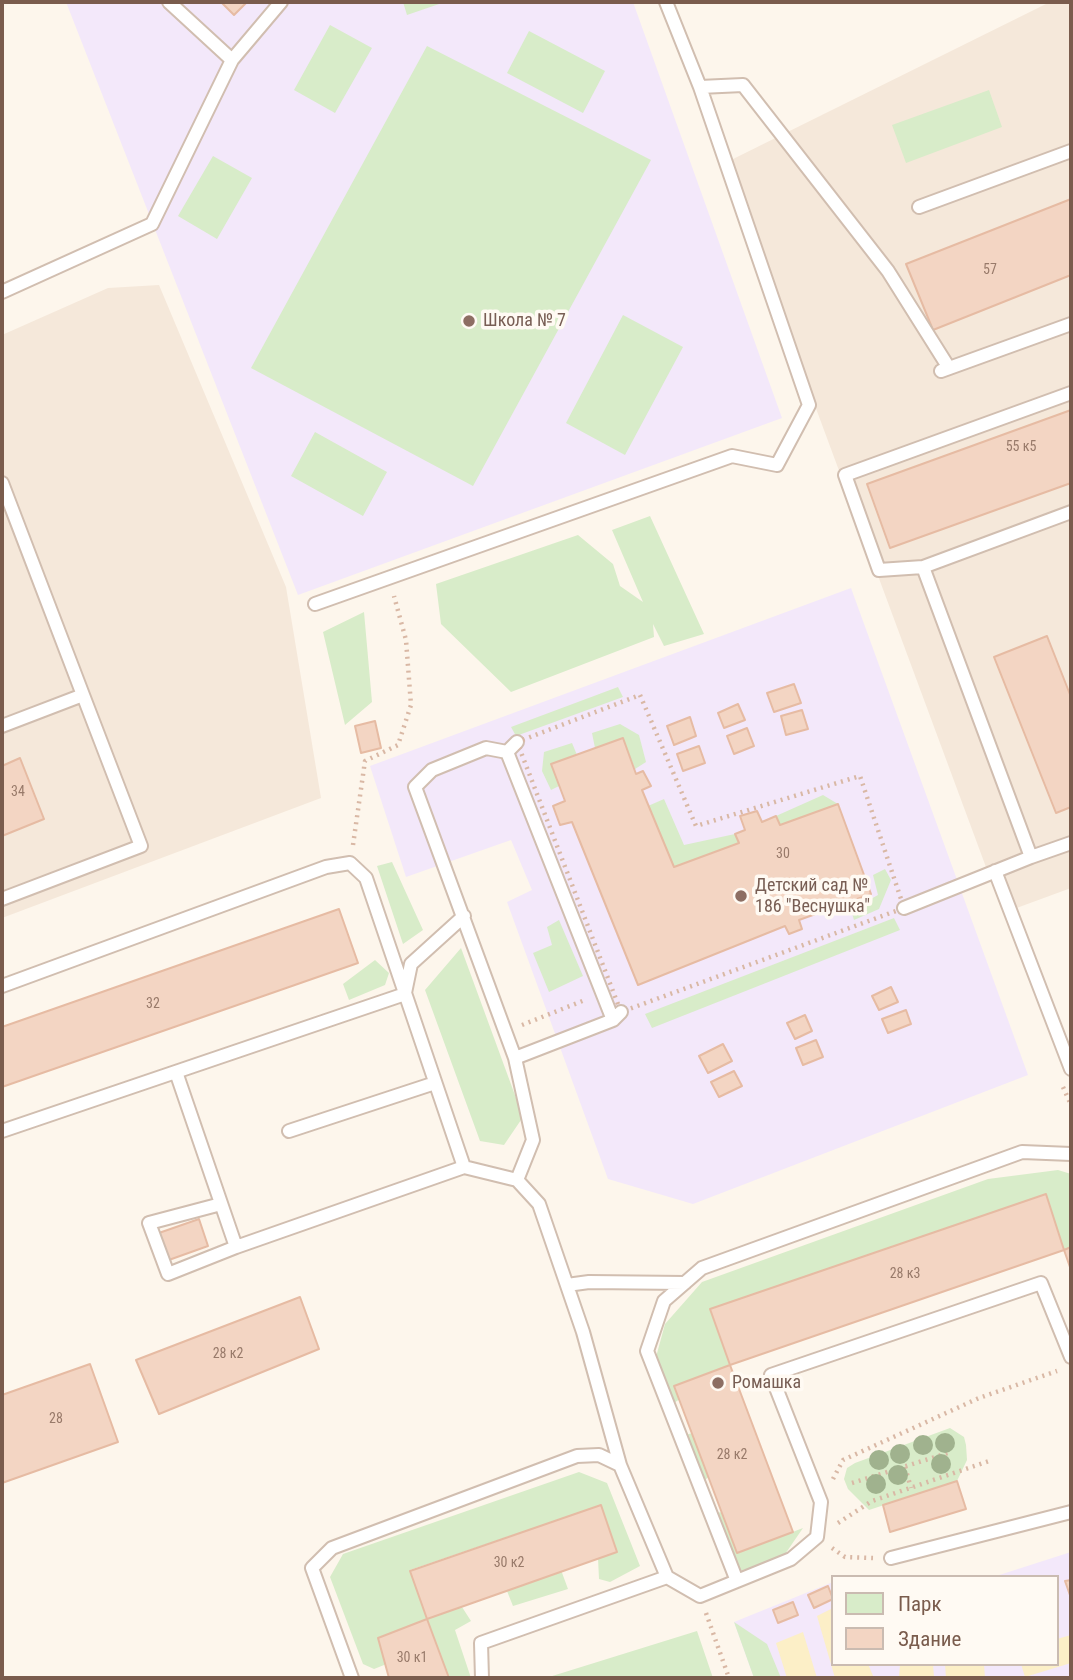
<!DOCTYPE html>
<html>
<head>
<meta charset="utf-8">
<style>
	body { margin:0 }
	#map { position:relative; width:1073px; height:1680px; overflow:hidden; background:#fdf6ec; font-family:"Roboto Condensed",sans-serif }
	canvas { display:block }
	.frame { position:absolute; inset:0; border:4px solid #7a5c4d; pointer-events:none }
	.legend { position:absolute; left:831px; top:1575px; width:228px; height:91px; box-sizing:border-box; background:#fffaf3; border:2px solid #cabbb1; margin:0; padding:9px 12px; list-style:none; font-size:21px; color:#7a5c4d }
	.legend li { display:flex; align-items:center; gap:14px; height:35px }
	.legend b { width:35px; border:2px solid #cabbb1 }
</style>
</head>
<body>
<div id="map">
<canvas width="1073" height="1680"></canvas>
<div class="frame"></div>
<ul class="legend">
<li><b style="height:19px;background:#d8ecc9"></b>Парк</li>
<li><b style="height:19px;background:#f3d5c3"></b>Здание</li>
</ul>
</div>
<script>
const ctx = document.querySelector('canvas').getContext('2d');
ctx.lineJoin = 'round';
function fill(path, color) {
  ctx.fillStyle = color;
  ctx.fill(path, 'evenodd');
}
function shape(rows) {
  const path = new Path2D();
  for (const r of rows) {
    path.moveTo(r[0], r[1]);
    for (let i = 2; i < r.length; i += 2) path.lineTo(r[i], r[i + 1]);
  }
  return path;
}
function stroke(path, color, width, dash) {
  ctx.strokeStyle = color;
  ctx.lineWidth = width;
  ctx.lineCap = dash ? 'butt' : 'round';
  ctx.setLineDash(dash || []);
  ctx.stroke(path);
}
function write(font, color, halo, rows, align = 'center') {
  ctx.font = font + ' "Roboto Condensed",sans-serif';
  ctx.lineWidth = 7;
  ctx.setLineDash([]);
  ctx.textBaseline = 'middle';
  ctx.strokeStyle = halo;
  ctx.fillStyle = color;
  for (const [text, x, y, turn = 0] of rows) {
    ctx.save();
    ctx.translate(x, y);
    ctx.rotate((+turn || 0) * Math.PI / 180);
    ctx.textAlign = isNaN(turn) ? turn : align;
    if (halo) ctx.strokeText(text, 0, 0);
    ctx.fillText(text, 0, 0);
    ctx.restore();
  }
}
fill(shape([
	[1050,2,1071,2,1071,888,1003,913,725,163],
	[159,285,286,587,321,798,2,918,2,335,108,288]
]), '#f5e8da');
fill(shape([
	[66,2,633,2,782,418,298,595],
	[851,588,1028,1075,693,1204,608,1179,507,902,532,890,511,840,406,877,370,766],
	[1071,1552,1071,1678,754,1678,734,1622,833,1582,833,1664,1057,1664,1057,1577,993,1577]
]), '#f3e8fa');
fill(shape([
	[403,2,445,2,407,15],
	[330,25,372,48,335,113,294,90],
	[529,31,605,71,583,113,507,73],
	[427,46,651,160,473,486,251,368],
	[989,90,1002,127,906,163,892,125],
	[213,156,252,178,217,239,178,216],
	[623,315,683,347,625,455,566,423],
	[315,432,387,472,363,516,291,476],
	[650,516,704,634,664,646,653,624,654,637,511,692,441,624,436,584,578,535,613,564,620,586,643,602,612,530],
	[364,612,372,702,345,725,323,632],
	[618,687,623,697,516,736,511,727],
	[620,724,639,735,646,762,635,769,623,738,595,748,592,733],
	[572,743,577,755,551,764,559,786,551,790,542,771,544,752],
	[823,795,838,804,780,825,776,816],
	[664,799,684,845,735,834,739,843,674,867,648,806],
	[392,862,423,930,403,944,377,866],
	[885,869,891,880,879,909,854,920,851,910,878,895,873,875],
	[894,918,900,930,652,1028,645,1014],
	[559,920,583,976,549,992,533,953,552,945,547,927],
	[461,948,523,1117,504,1145,480,1141,425,990],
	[375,960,389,973,385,985,349,1000,343,984],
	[1058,1170,1071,1174,1071,1247,1064,1250,1045,1194,710,1309,730,1365,671,1405,656,1357,665,1324,702,1282,988,1179],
	[950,1428,964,1437,966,1445,967,1460,957,1481,869,1510,848,1489,844,1479,847,1468,855,1463],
	[692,1433,709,1477,703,1481,686,1435],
	[579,1472,607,1483,640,1566,610,1582,599,1579,598,1558,617,1552,601,1505,410,1570,427,1618,462,1607,471,1621,455,1630,471,1678,449,1678,427,1619,378,1638,389,1663,374,1669,363,1664,330,1577,343,1554],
	[722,1512,738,1553,803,1528,781,1560,739,1571,716,1513],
	[561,1570,568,1589,513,1606,507,1591],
	[734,1622,767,1644,781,1678,754,1678],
	[697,1631,713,1678,542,1678,549,1677]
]), '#d8ecc9');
fill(shape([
	[833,1608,833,1664,868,1664,874,1678,835,1678,817,1616],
	[803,1632,817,1678,787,1678,776,1643],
	[1071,1635,1071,1663,1025,1677,1021,1664,1057,1664,1057,1639],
	[900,1664,933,1664,934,1677,899,1677],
	[945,1664,984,1664,985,1678,946,1678]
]), '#fcefc7');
const building = shape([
	[221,2,247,2,234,15,221,2],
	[1071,199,1071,275,933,330,906,264,1071,199],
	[1071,410,1071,483,890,548,867,484,1071,410],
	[1047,636,1071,697,1071,807,1056,813,994,657,1047,636],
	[794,684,801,703,774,712,767,693,794,684],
	[738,704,745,720,724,728,718,713,738,704],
	[802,710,808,729,786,735,781,716,802,710],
	[690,717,696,736,674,745,667,726,690,717],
	[375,721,381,748,361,753,355,726,375,721],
	[747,728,754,746,734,754,727,736,747,728],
	[623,738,636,774,643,771,651,786,642,790,674,867,739,843,735,834,745,830,740,816,757,811,762,822,776,816,780,825,838,804,871,894,799,920,802,929,789,934,785,926,638,985,572,822,560,825,553,806,565,801,551,764,623,738],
	[699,746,705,763,683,771,677,754,699,746],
	[20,758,44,819,2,836,2,766,20,758],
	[339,909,358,963,2,1087,2,1027,339,909],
	[891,987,898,1002,879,1010,872,996,891,987],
	[906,1010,911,1024,888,1033,882,1019,906,1010],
	[805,1015,812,1031,795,1039,787,1023,805,1015],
	[816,1040,823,1057,803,1065,796,1048,816,1040],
	[723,1044,732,1061,708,1073,699,1056,723,1044],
	[734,1071,742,1086,719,1097,711,1082,734,1071],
	[1046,1194,1064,1250,730,1365,710,1309,1046,1194],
	[199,1219,208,1246,166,1261,156,1234,199,1219],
	[1071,1247,1071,1270,1064,1250,1071,1247],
	[300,1297,319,1349,159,1414,136,1360,300,1297],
	[90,1364,118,1442,2,1483,2,1395,90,1364],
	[730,1365,793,1532,737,1553,674,1386,730,1365],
	[957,1481,966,1509,890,1532,883,1505,957,1481],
	[601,1505,617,1552,427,1619,410,1571,601,1505],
	[1071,1580,1071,1598,1065,1581,1071,1580],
	[828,1586,833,1599,814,1608,808,1595,828,1586],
	[793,1602,798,1615,778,1623,773,1610,793,1602],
	[427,1619,449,1678,389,1678,378,1638,427,1619]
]);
fill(building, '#f3d5c3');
stroke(building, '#e6bba3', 2);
const lane = shape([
	[232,60,281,2],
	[700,87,743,85,888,271,949,368],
	[919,207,1071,151],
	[2,292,152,224,232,60,169,2],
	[941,371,1071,324],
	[1071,393,845,475,879,570,923,567,1071,512],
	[2,483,83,695],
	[923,567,1031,857,1071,843],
	[315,604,732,456,777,465,809,405,700,87,666,2],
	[2,726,83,695,141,846,2,899],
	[517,742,507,752,486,748,432,770,415,787,515,1058,613,1020,621,1012],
	[507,752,613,1020],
	[995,871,1071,1069],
	[904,908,1031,857],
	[2,986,326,867,350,863,366,878,464,1167,517,1180,539,1204,583,1332,620,1465],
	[405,993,411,964,464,916],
	[515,1058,533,1140,517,1180],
	[176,1072,236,1247,464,1167],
	[2,1131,405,994],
	[289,1131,435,1083],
	[221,1204,149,1223,168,1274,236,1247],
	[567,1285,589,1282,685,1283],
	[891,1558,1071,1512],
	[737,1581,647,1351,664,1301,702,1268,1022,1152,1071,1154],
	[352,1678,312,1568,332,1548,577,1456,599,1455,620,1465,667,1577,700,1596,791,1559,817,1537,821,1502,771,1375,1041,1283,1071,1357],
	[482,1678,481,1643,667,1577]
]);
stroke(lane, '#d1beb0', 16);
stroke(shape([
	[640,695,696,826,860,776,904,908,621,1012,517,742,640,695],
	[353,845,365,761,398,745,411,705,406,640,394,596],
	[522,1025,585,1000],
	[1063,1087,1071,1105],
	[905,1467,911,1488],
	[833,1479,843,1460,979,1398,1057,1371],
	[852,1483,951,1452],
	[838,1523,872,1501,989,1461],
	[832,1548,845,1557,873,1558],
	[706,1613,729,1678]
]), '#d9b8a5', 4.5, [2, 5]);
stroke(lane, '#fff', 12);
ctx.fillStyle = '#a0b28e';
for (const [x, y] of [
	[945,1443],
	[923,1445],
	[900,1454],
	[879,1460],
	[941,1464],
	[898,1475],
	[876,1484]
]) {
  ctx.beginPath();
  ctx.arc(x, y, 10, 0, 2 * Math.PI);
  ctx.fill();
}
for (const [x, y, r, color] of [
	[469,321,7,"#8d6e63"],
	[741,896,7,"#8d6e63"],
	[718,1383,7,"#8d6e63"]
]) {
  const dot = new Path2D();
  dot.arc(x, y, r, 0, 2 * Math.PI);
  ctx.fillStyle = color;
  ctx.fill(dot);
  stroke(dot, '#fffaf3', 2.5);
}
write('14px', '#987a6a', null, [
	["57",990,270],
	["55 к5",1021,447],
	["34",18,792],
	["30",783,854],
	["32",153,1004],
	["28 к3",905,1274],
	["28 к2",228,1354],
	["28",56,1419],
	["28 к2",732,1455],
	["30 к2",509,1563],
	["30 к1",412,1658]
]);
write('18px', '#785e54', '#fffaf3', [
	["Школа № 7",483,321],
	["Детский сад №",755,886],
	["186 \"Веснушка\"",755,907],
	["Ромашка",732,1383]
], 'left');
</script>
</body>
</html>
